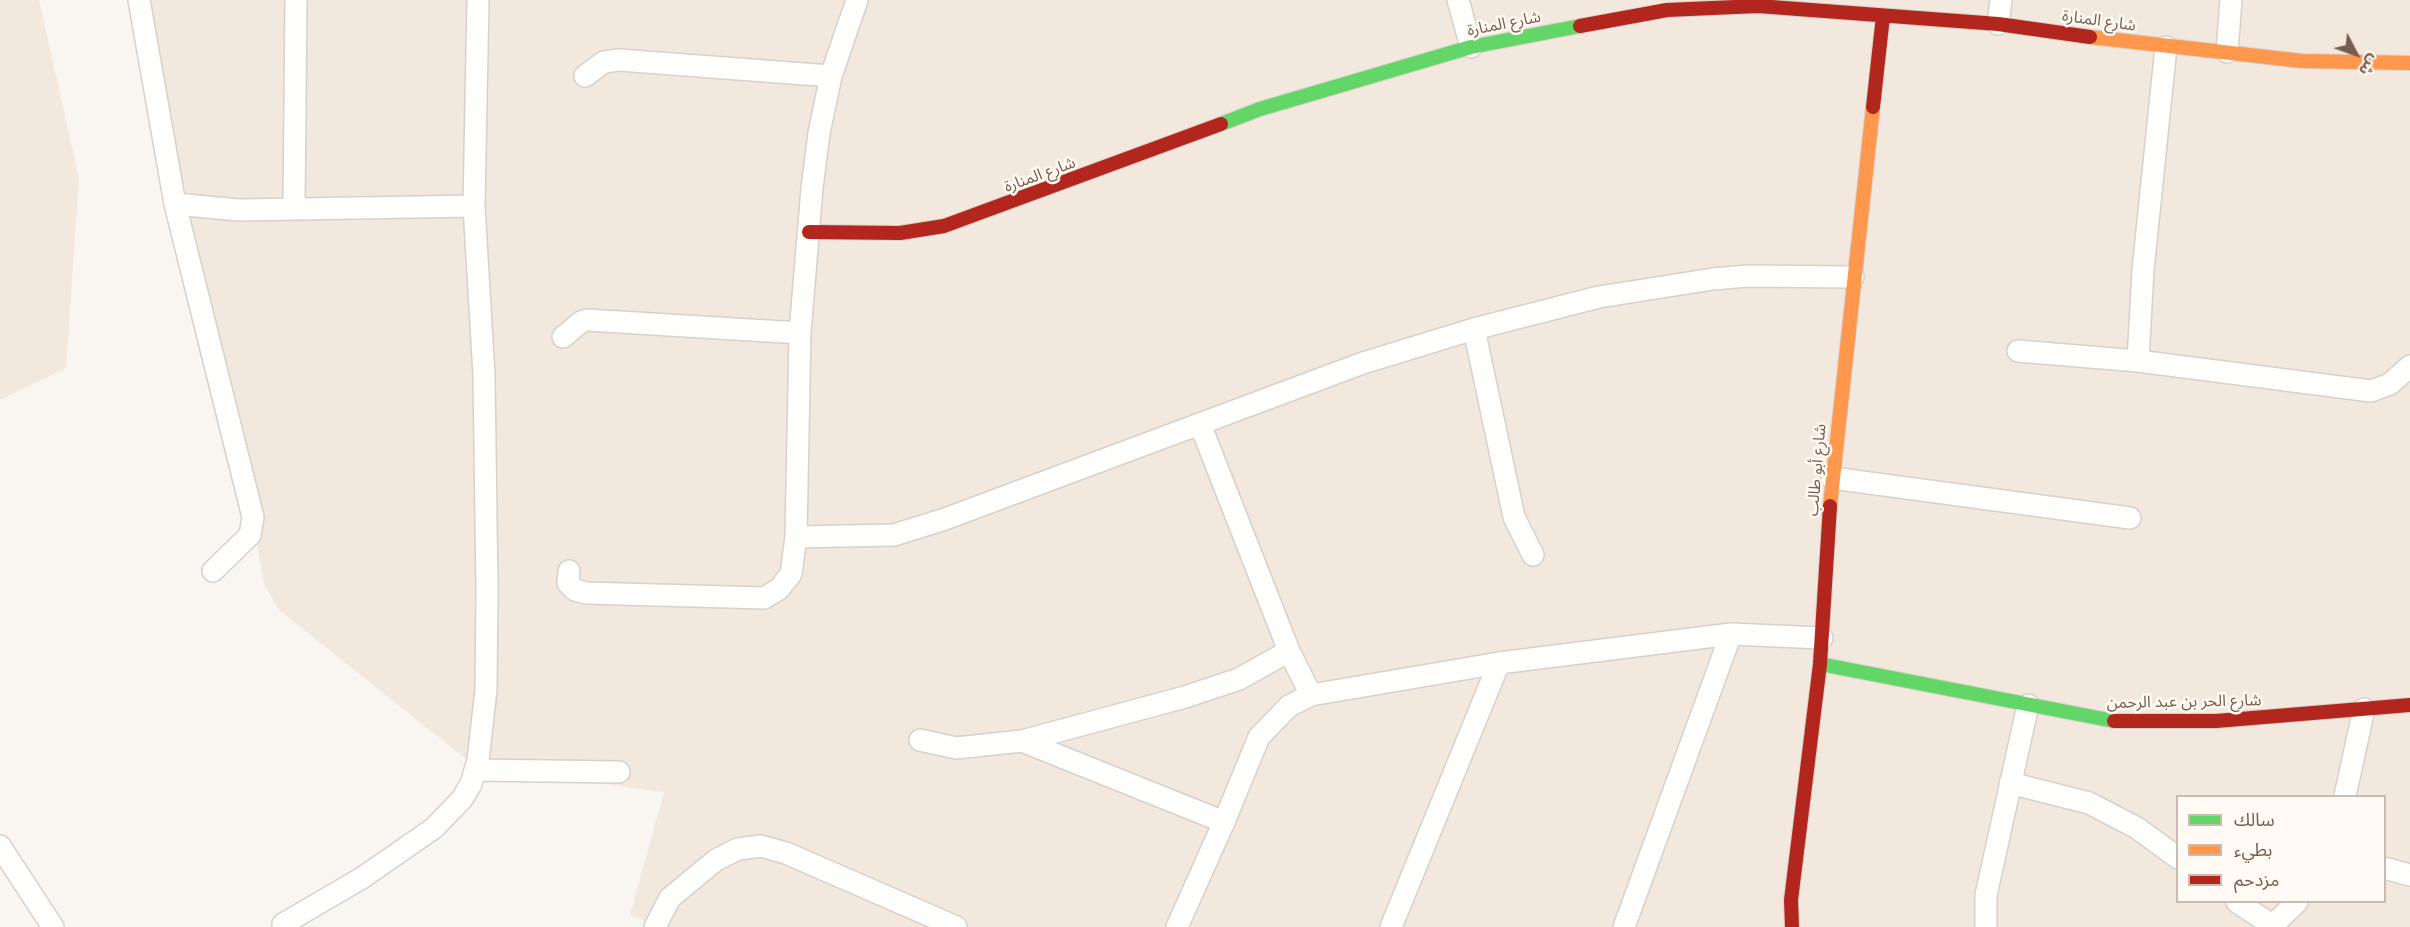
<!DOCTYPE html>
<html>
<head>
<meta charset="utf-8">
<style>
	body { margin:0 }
	#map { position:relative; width:2410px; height:927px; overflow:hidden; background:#f9f5f0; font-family:"PT Sans","Noto Sans Arabic",sans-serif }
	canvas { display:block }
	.legend { position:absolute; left:2176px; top:795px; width:210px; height:108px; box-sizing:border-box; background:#fffaf3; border:2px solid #cabbb1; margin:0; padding:8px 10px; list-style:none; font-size:18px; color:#7a5c4d }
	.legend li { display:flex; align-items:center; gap:12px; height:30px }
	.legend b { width:30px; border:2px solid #cabbb1 }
	.north { position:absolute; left:2326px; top:24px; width:60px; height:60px; -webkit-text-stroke:4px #fffaf3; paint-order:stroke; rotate:131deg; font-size:16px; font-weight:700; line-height:24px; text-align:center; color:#7a5c4d }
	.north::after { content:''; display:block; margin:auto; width:21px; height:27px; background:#7a5c4d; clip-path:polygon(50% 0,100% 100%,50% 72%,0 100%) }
</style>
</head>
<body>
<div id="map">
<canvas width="2410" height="927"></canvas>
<ul class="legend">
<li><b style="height:8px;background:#63d668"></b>سالك</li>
<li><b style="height:8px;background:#ff974d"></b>بطيء</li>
<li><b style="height:8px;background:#b3261e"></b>مزدحم</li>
</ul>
<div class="north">ش</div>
</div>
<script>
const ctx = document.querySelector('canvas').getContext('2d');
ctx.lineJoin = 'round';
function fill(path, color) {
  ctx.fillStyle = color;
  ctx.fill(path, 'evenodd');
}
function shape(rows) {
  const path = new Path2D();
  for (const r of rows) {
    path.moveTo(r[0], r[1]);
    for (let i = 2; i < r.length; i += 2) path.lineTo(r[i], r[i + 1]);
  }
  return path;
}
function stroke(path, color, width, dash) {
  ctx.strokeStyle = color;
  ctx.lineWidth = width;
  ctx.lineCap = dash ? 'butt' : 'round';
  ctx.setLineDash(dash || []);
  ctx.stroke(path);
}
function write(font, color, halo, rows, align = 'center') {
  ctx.font = font + ' "PT Sans","Noto Sans Arabic",sans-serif';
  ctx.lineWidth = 5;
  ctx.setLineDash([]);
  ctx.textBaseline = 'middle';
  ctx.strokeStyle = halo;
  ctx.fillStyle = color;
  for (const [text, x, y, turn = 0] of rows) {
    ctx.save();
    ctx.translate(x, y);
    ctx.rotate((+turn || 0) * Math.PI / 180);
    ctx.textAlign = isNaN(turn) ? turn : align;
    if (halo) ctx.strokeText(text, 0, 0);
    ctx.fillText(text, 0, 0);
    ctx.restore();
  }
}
fill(shape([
	[0,0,39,0,79,179,66,368,0,400],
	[130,0,2410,0,2410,927,659,927,630,915,664,792,476,767,279,610,264,584,253,519],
	[2178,796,2384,796,2384,902,2178,902]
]), '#f2e8de');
const street = shape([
	[139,0,175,204,239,210,474,206],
	[1458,0,1471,47],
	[1998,24,2001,0],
	[2227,52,2231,0],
	[585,76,604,62,619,60,831,76],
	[175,204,253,517,250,535,213,571],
	[294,208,296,0],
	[1474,329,1514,517,1533,555],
	[563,337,581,322,587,320,800,333],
	[2018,351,2138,361,2371,391,2390,384,2410,366],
	[2138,361,2143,270,2166,47],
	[1200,424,1289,651,1311,695],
	[1832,478,2130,518],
	[796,537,894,535,945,519,1363,363,1474,329,1599,297,1713,279,1747,276,1853,277],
	[569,571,568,583,575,590,586,593,764,598,779,589,791,574,796,537,800,333,812,188,819,133,831,76,857,0],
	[920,740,956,748,1022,741,1185,697,1239,679,1289,651],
	[1022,741,1224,822],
	[475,770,619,772],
	[2010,783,2089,803,2137,828,2178,858],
	[2345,796,2364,709],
	[0,846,53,927],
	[2384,868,2410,875],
	[2237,902,2275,927],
	[283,924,362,878,434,828,462,799,471,784,478,760,486,690,487,591,484,375,474,206,478,0],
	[2273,925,2297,902],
	[655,927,670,898,716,860,738,849,761,846,786,853,956,927],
	[1177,927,1224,822,1259,737,1289,706,1311,695,1499,663,1731,634,1822,638],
	[1391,927,1499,663],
	[1624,927,1731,634],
	[1986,927,1986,895,2028,705]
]);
const fast = shape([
	[1221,124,1260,109,1471,47,1580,26],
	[1820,664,2114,721]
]);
const slow = shape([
	[2090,37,2302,61,2410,63],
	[1830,506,1873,107]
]);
const jam = shape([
	[1580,26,1667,10,1758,6,1998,24,2090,37],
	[1873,107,1883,16],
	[809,232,900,233,944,226,1221,124],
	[2114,721,2216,721,2410,705],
	[1792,927,1791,900,1820,664,1830,506]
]);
stroke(street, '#d7d1cb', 24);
stroke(fast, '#d9d2cb', 16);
stroke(slow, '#d9d2cb', 16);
stroke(jam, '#d9d2cb', 16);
stroke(street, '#fefefd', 21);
stroke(fast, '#63d668', 14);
stroke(slow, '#ff974d', 14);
stroke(jam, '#b3261e', 14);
write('16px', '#7a5c4d', '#fffaf3', [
	["شارع المنارة",2099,21,8],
	["شارع المنارة",1504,24,-11],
	["شارع المنارة",1040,175,-20],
	["شارع أبو طالب",1817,470,-85],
	["شارع الحر بن عبد الرحمن",2184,702,-1]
]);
</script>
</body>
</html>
